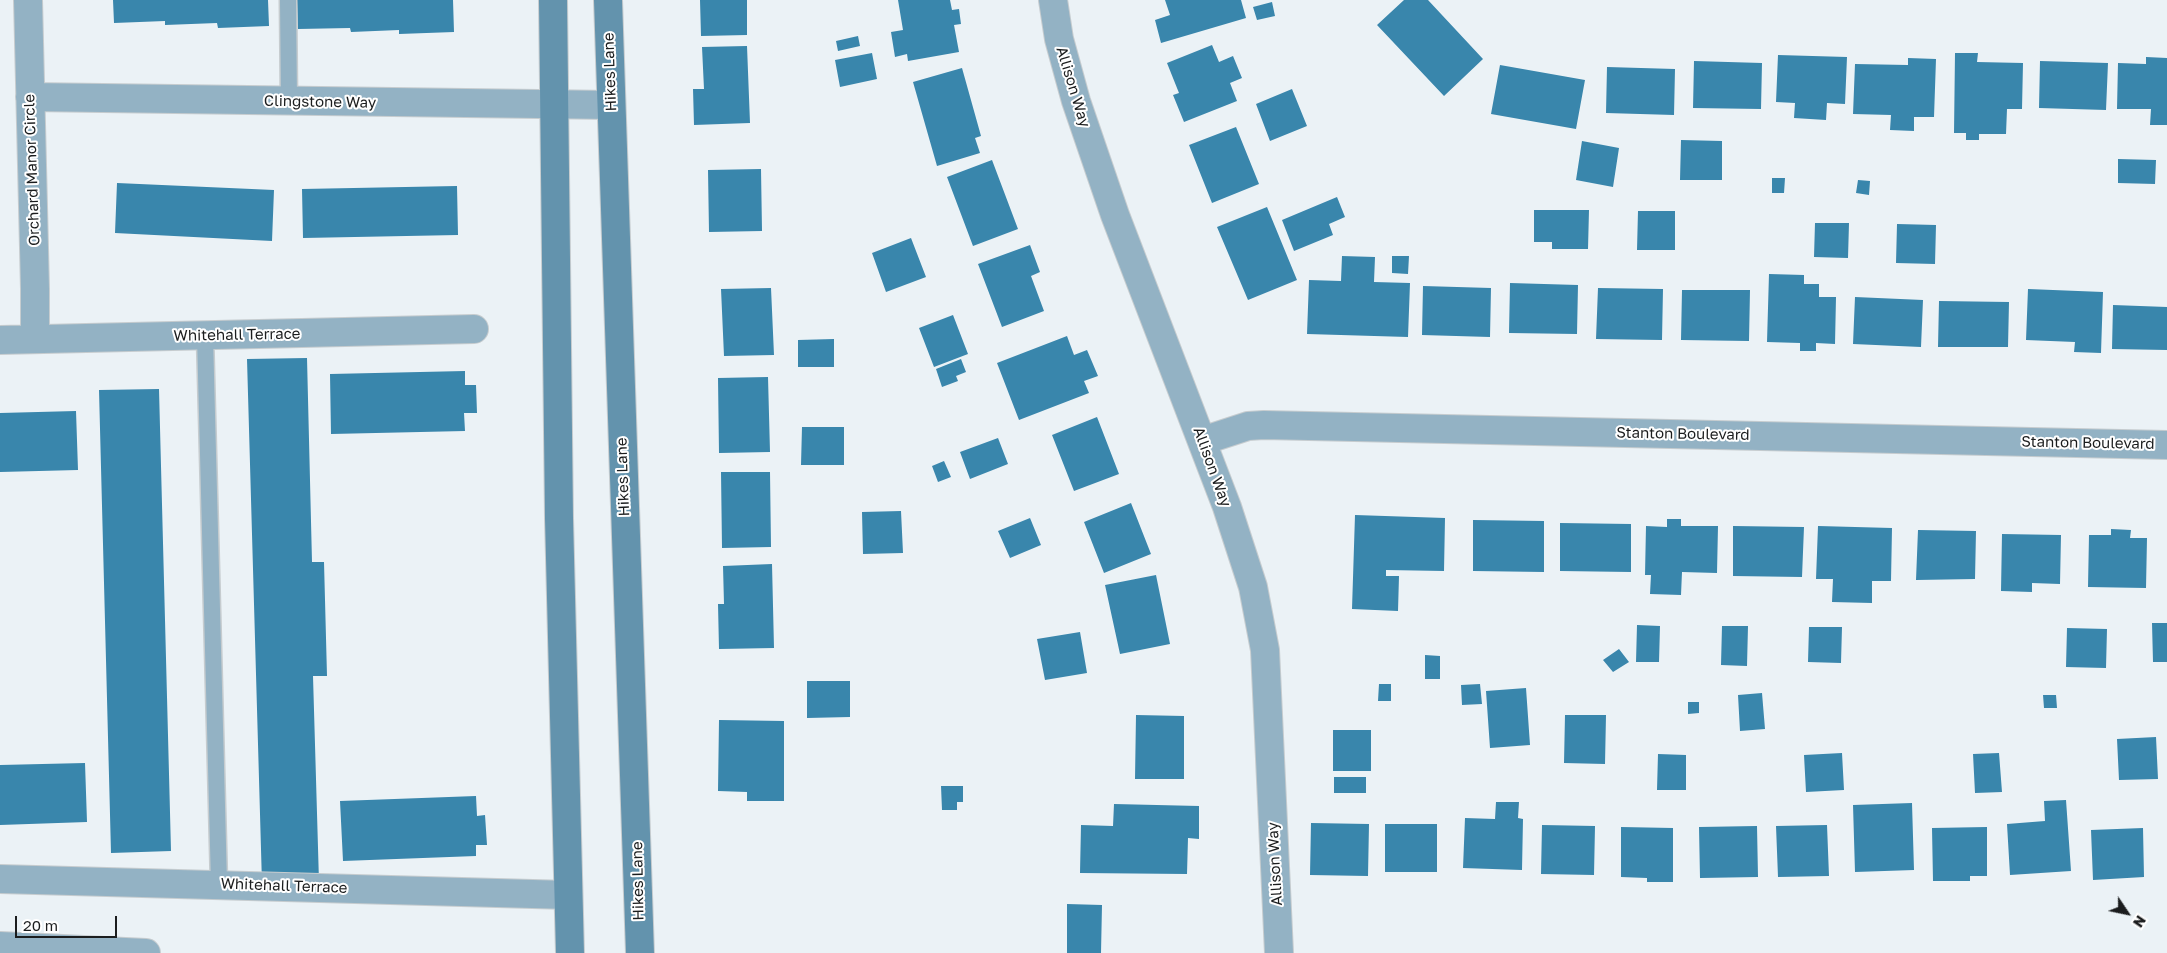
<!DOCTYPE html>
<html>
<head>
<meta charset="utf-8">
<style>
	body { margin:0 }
	#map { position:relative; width:2167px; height:953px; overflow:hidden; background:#ebf2f6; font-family:"Golos Text",sans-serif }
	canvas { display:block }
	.north { position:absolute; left:2102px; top:888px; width:50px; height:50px; -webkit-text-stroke:4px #fff; paint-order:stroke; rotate:124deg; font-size:14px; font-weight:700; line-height:20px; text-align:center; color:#1b1d1e }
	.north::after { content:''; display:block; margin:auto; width:18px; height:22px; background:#1b1d1e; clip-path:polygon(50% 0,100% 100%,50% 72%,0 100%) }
	.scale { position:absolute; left:15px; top:916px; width:102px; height:22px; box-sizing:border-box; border:2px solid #1b1d1e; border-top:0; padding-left:6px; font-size:15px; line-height:18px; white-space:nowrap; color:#1b1d1e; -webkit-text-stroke:4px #fff; paint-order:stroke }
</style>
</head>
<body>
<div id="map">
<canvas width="2167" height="953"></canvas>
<div class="north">N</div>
<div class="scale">20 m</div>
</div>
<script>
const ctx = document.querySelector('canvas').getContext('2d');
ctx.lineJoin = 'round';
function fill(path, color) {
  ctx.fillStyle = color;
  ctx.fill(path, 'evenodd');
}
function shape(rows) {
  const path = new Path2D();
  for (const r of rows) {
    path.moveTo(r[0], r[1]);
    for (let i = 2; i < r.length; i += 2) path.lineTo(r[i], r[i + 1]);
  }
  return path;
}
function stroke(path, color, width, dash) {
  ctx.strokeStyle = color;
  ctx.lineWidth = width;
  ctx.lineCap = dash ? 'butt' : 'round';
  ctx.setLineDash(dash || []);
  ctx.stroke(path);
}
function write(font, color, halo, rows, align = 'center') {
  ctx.font = font + ' "Golos Text",sans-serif';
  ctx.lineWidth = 4;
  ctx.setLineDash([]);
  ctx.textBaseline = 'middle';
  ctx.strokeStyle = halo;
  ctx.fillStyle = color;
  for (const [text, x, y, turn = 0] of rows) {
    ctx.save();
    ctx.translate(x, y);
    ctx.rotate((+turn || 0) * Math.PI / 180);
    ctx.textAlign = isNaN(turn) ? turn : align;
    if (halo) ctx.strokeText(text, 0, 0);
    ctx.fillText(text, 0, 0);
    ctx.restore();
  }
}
fill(shape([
	[113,0,268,0,269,26,218,28,217,23,165,25,165,21,114,23],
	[297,0,453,0,454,32,399,34,399,30,351,32,350,28,298,29],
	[700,0,747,0,747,35,701,36],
	[898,0,950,0,952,10,959,9,961,24,954,25,959,52,908,61,907,54,895,57,891,32,903,30],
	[1165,0,1241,0,1246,18,1161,43,1155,20,1170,15],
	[1404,0,1428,0,1483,59,1444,96,1377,25],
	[1272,2,1275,16,1257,20,1253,7],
	[858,36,860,46,838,51,836,41],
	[1212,45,1219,62,1233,56,1242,78,1230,83,1237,101,1184,122,1173,95,1179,93,1167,63],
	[747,46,750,123,694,125,693,89,704,89,702,47],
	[872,53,877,79,840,87,835,60],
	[1955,53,1978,53,1977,62,2023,63,2022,109,2007,109,2006,134,1979,134,1979,140,1966,140,1966,133,1954,133],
	[1778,55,1847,57,1845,104,1827,103,1826,120,1794,118,1795,103,1776,102],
	[2146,57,2167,58,2167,125,2150,125,2151,109,2117,109,2118,63,2146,64],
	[1908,58,1936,59,1934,117,1914,117,1914,131,1890,130,1891,115,1853,114,1855,64,1908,65],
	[1694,61,1762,63,1761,109,1693,108],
	[2040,61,2108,63,2106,110,2039,108],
	[1500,65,1585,80,1576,129,1491,114],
	[1607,67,1675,69,1674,115,1606,113],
	[962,68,981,136,975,138,980,153,937,166,913,82],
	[1292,89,1307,126,1270,141,1256,104],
	[1236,127,1259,184,1212,203,1189,145],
	[1681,140,1722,141,1722,180,1680,180],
	[1582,141,1619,148,1613,187,1576,180],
	[2118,159,2156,160,2155,184,2118,183],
	[992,160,1018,229,973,246,947,177],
	[761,169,762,231,709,232,708,170],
	[1772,178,1785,178,1784,193,1772,193],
	[1858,180,1870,181,1869,195,1856,193],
	[117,183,274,190,272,241,115,233],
	[457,186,458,235,303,238,302,189],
	[1337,197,1345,217,1329,224,1333,235,1294,251,1282,220],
	[1267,207,1297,280,1248,300,1217,227],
	[1534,210,1589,210,1588,249,1552,249,1552,242,1534,242],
	[1638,211,1675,211,1675,250,1637,250],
	[1815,223,1849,223,1848,258,1814,257],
	[1897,224,1936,225,1935,264,1896,263],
	[911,238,926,277,886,292,872,253],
	[1030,245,1040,272,1031,276,1044,311,1002,327,978,264],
	[1342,256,1375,257,1374,282,1410,283,1408,337,1307,334,1309,280,1341,281],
	[1392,256,1409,256,1408,274,1392,273],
	[1769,274,1804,275,1804,284,1819,284,1819,297,1836,297,1835,344,1816,343,1816,351,1800,351,1800,343,1767,342],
	[1510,283,1578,285,1577,334,1509,333],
	[1423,286,1491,288,1490,337,1422,335],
	[771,288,774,355,724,356,721,289],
	[1598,288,1663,289,1662,340,1596,339],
	[2028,289,2103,292,2101,353,2074,352,2075,342,2026,340],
	[1682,290,1750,290,1749,341,1681,340],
	[1855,297,1923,300,1921,347,1853,344],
	[1939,301,2009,302,2008,347,1938,347],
	[2113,305,2167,307,2167,350,2112,349],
	[953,315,968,354,934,367,919,328],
	[1067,336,1074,355,1087,350,1098,376,1084,381,1089,393,1019,420,997,363],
	[834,339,834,367,798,367,798,340],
	[307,358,312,562,324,562,327,676,313,676,319,882,262,884,247,359],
	[961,359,966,372,956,376,958,381,942,387,936,369],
	[465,371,465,385,476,385,477,413,464,413,465,431,331,434,330,374],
	[768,377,770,452,719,453,718,378],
	[159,389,171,851,111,853,99,390],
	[76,411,78,470,0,472,0,413],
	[1097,417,1119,474,1074,491,1052,435],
	[802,427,844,427,844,465,801,465],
	[998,438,1008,464,970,479,960,452],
	[944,461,951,477,938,482,932,466],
	[721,472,770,472,771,547,722,548],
	[1131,503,1151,554,1104,573,1084,522],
	[901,511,903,553,863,554,862,512],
	[1355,515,1445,518,1444,571,1386,570,1386,576,1399,576,1398,611,1352,609],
	[1030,518,1041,545,1010,558,998,531],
	[1667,519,1681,519,1681,526,1718,526,1717,573,1682,572,1681,595,1650,594,1651,575,1645,575,1646,526,1667,527],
	[1473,520,1544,521,1544,572,1473,571],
	[1560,523,1631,524,1631,572,1560,571],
	[1733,526,1804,527,1802,577,1733,576],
	[1818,526,1892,528,1891,581,1872,581,1872,603,1832,602,1833,579,1816,579],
	[2111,529,2131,530,2130,538,2147,538,2146,588,2088,587,2089,535,2111,535],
	[1918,530,1976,531,1975,579,1916,580],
	[2002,534,2061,535,2060,584,2032,583,2032,592,2001,591],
	[772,564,774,648,719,649,718,604,724,604,723,566],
	[1156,575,1170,644,1120,654,1105,585],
	[2152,623,2167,623,2167,662,2153,662],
	[1637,625,1660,626,1659,662,1636,662],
	[1722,626,1748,626,1747,666,1721,665],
	[1809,627,1842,627,1841,663,1808,662],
	[2067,628,2107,629,2106,668,2066,667],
	[1080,632,1087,673,1045,680,1037,639],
	[1619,649,1629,662,1613,672,1603,660],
	[1425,655,1440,656,1440,679,1425,679],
	[807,681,850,681,850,717,807,718],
	[1379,684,1391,684,1391,701,1378,701],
	[1480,684,1482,704,1462,705,1461,685],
	[1526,688,1530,745,1490,748,1486,691],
	[1762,693,1765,729,1740,731,1738,695],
	[2043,695,2056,695,2057,708,2044,708],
	[1688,702,1699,702,1699,713,1688,714],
	[1136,715,1184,716,1184,779,1135,779],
	[1565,715,1606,715,1605,764,1564,763],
	[719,720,784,721,784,801,747,801,747,792,718,791],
	[1333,730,1371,730,1371,771,1333,771],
	[2156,737,2158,779,2119,780,2117,739],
	[1842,753,1844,790,1806,792,1804,755],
	[1999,753,2002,792,1975,793,1973,754],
	[1658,754,1686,755,1686,790,1657,790],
	[85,763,87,822,0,825,0,765],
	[1334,777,1366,777,1366,793,1334,793],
	[941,786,963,786,963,802,957,802,957,810,942,810],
	[476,796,477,816,485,815,487,845,476,845,476,856,343,861,340,801],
	[2066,800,2071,871,2010,875,2007,824,2045,821,2044,801],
	[1496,802,1519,802,1518,818,1523,819,1522,870,1463,868,1465,818,1495,819],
	[1912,803,1914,870,1855,872,1853,805],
	[1114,804,1199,806,1199,839,1188,838,1187,874,1080,873,1081,825,1113,826],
	[1311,823,1369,824,1368,876,1310,875],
	[1385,824,1437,824,1437,872,1385,872],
	[1542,825,1595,826,1594,875,1541,874],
	[1827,825,1829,876,1778,877,1776,826],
	[1757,826,1758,877,1700,878,1699,827],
	[1621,827,1673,828,1673,882,1647,882,1647,878,1621,877],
	[1987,827,1987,876,1970,876,1970,881,1933,881,1932,828],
	[2143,828,2144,877,2093,880,2091,830],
	[1067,904,1102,905,1101,953,1067,953]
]), '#3986ac');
const service = shape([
	[288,0,289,102],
	[205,336,219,884]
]);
const minor = shape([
	[28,0,35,289,35,339],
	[1053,0,1059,39,1076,101,1115,215,1227,507,1253,587,1265,650,1279,953],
	[30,97,611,105],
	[0,340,474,329],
	[1202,441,1248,426,1264,425,2167,445],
	[0,879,568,895],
	[0,946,146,953]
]);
const secondary = shape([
	[553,0,559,518,570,953],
	[608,0,640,953]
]);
stroke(service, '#c6cccf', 19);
stroke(minor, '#c6cccf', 30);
stroke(secondary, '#c6cccf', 30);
stroke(service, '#93b2c4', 16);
stroke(minor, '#93b2c4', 28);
stroke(secondary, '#6393ad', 28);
write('15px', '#1b1d1e', '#fff', [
	["Hikes Lane",610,72,-92],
	["Allison Way",1073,87,73],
	["Clingstone Way",320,102,1],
	["Orchard Manor Circle",32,170,-92],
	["Whitehall Terrace",237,335,-1],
	["Stanton Boulevard",1683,434,1],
	["Stanton Boulevard",2088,443,1],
	["Allison Way",1212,467,70],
	["Hikes Lane",623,477,-92],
	["Allison Way",1275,864,-93],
	["Hikes Lane",638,881,-91],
	["Whitehall Terrace",284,886,2]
]);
</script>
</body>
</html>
